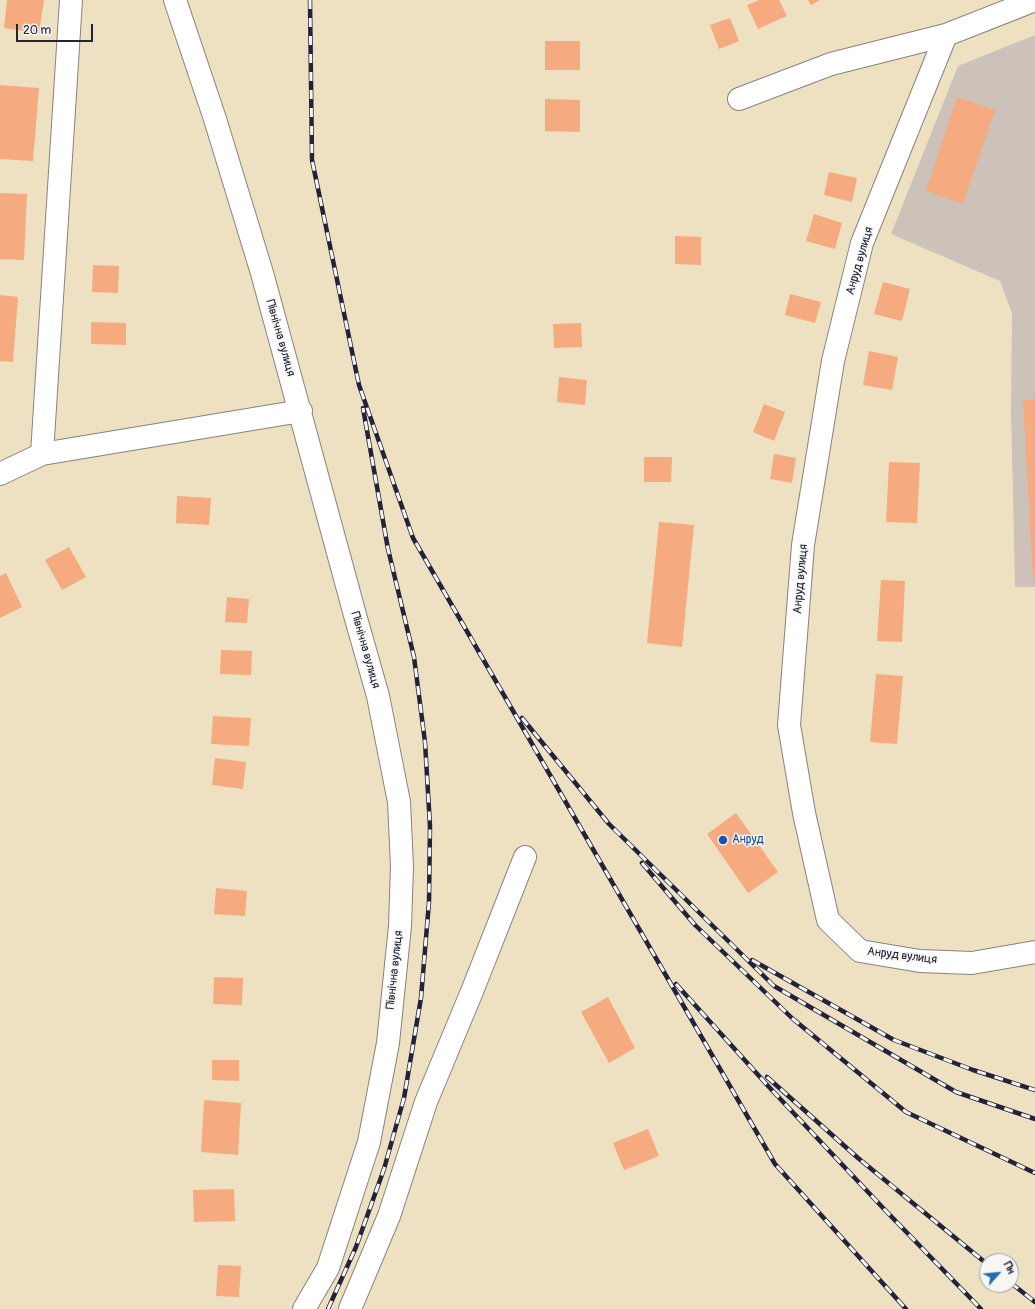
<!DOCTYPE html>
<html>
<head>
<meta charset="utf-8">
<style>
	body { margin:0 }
	#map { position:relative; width:1035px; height:1309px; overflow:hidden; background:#eee1c2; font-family:Pangolin,sans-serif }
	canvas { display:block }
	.north { position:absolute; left:979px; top:1253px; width:40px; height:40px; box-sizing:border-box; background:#f6f6f2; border:1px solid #a1a1a9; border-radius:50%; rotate:63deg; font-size:11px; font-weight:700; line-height:16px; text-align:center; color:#22223b }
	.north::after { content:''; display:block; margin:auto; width:14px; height:18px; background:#1f6fb2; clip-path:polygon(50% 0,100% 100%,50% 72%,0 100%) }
	.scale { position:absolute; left:16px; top:24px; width:77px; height:18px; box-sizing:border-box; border:2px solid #22223b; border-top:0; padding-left:5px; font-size:12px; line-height:14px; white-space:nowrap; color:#22223b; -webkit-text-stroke:3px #f6f6f2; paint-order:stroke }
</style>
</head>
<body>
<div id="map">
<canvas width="1035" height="1309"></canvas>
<div class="north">Пн</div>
<div class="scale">20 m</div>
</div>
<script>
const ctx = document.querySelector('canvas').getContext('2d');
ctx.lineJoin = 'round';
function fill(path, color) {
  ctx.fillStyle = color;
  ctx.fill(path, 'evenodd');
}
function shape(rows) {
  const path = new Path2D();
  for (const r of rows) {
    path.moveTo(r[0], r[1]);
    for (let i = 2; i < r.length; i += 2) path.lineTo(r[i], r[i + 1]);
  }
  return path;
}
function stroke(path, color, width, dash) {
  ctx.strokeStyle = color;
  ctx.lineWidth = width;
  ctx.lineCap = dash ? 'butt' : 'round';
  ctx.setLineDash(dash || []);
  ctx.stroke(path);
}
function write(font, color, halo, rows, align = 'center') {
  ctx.font = font + ' Pangolin,sans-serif';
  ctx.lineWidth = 3;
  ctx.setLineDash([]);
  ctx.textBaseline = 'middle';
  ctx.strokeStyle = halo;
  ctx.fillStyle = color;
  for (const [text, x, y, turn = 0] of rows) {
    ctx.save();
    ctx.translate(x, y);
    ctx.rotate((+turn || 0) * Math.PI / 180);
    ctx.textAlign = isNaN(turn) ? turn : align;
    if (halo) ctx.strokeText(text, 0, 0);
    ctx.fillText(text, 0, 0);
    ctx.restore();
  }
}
fill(shape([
	[1035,35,1035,587,1015,587,1011,410,1012,313,1000,281,891,234,958,66]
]), '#cdc2b9');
fill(shape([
	[7,0,44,0,39,33,4,28],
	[759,0,779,0,787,16,758,29,747,5],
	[808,0,820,0,811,5],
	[730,18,739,41,719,49,710,25],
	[545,41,580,41,580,70,545,70],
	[0,85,39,88,33,161,0,159],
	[957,97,995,110,963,204,926,191],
	[545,99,580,100,580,132,545,131],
	[829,172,857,178,852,202,824,195],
	[0,193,27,194,24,260,0,259],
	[814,214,842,223,835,249,806,241],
	[675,236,701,237,701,265,675,264],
	[93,265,119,266,118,293,92,292],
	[883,282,910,289,902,321,874,314],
	[790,294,821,302,815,323,785,315],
	[0,295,18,297,13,362,0,361],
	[91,322,126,323,126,345,91,344],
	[581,323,582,347,554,348,553,324],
	[869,351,898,357,892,390,863,385],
	[559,377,587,380,585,405,557,402],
	[1035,399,1035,579,1033,579,1023,400],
	[764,404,785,412,774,441,753,432],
	[774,454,796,458,792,483,770,479],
	[644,457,672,457,671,482,644,482],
	[889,462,920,463,917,523,886,522],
	[177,496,211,498,209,525,176,523],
	[659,522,694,525,682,647,647,643],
	[69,547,86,577,62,590,45,560],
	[6,573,22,607,0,618,0,576],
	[881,580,905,581,902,642,877,641],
	[227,597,249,599,247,623,225,622],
	[221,650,252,651,251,675,220,674],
	[876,674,903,676,897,744,870,742],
	[213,716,251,718,249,746,211,744],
	[215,758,246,762,243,789,212,785],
	[736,813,778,872,748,893,707,834],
	[216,888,247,891,245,916,214,914],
	[214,977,243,978,242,1005,213,1004],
	[608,997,635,1048,609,1063,581,1012],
	[212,1060,239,1060,239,1081,212,1080],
	[204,1100,241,1103,238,1155,201,1152],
	[648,1129,659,1156,624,1170,613,1143],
	[234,1189,235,1221,194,1222,193,1190],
	[218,1265,241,1266,239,1297,216,1296]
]), '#f5aa7f');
const minor = shape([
	[175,0,215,119,262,273,355,615,378,696,399,802,402,866,400,926,388,1043,369,1142,328,1268,304,1309],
	[946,35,862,243,833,361,803,545,789,725,804,813,828,920,860,951,920,961,972,963,1035,952],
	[739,99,831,64,946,35,1035,0],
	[42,454,71,0],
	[0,474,42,454,301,411],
	[350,1309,389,1216,426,1102,473,989,525,857]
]);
stroke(minor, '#88827e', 24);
stroke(minor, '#fff', 22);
const rail = shape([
	[310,0,312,160,359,385,413,538,775,1164,906,1309],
	[522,718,609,824,774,986,956,1092,1035,1119],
	[642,863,695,925,793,1019,906,1112,1035,1173],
	[752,960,894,1040,973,1070,1035,1090],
	[676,984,769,1087,885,1210,981,1309],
	[767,1077,858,1158,987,1264],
	[1011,1283,1035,1302],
	[328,1309,356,1247,384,1169,404,1098,421,998,429,902,430,826,425,742,414,657,388,549,363,408]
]);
stroke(rail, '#22223b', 4.5);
stroke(rail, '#f6f6f2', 3, [9]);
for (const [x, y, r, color] of [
	[723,840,5,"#1a4fb4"]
]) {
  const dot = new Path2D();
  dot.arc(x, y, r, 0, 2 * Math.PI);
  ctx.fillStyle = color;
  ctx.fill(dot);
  stroke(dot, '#f6f6f2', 1.5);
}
write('12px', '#22223b', '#f6f6f2', [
	["Анруд вулиця",860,261,-74],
	["Північна вулиця",280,338,74],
	["Анруд вулиця",801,579,-85],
	["Північна вулиця",365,650,74],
	["Анруд вулиця",902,956,7],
	["Північна вулиця",395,970,-84]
]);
write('12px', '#164399', '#f6f6f2', [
	["Анруд",732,840]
], 'left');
</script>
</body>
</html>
